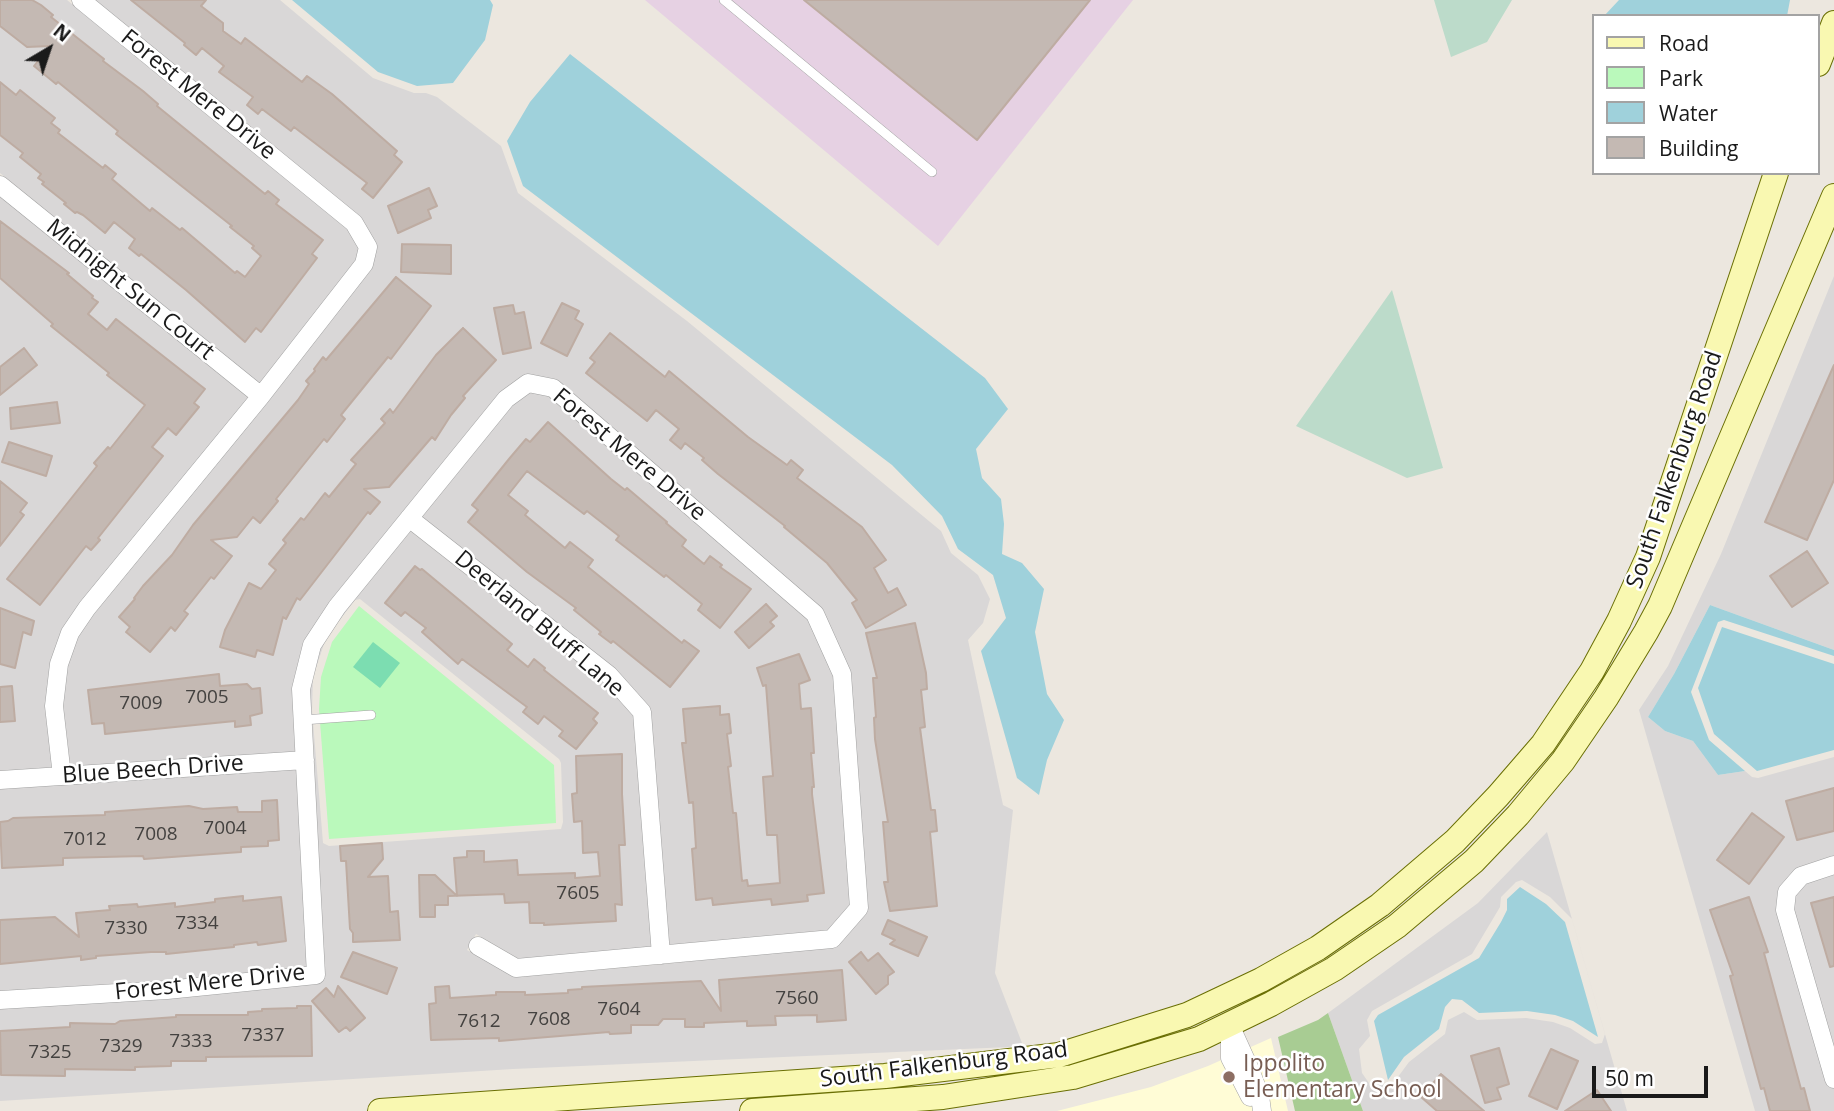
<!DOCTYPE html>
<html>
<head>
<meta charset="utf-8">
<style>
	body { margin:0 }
	#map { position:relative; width:1834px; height:1111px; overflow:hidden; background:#ece7df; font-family:"Open Sans",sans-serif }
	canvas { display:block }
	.legend { position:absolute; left:1592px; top:14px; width:228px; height:161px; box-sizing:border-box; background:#fff; border:2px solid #a3a3a3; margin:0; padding:9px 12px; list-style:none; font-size:21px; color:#1a1a1a }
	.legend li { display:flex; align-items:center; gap:14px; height:35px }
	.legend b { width:35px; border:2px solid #a3a3a3 }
	.north { position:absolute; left:14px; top:14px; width:70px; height:70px; -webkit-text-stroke:5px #fff; paint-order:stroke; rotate:39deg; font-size:19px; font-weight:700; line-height:28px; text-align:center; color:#1a1a1a }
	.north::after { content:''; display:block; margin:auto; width:24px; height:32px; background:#1a1a1a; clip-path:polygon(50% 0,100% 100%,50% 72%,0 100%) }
	.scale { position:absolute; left:1592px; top:1066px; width:116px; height:32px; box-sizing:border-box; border:4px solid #1a1a1a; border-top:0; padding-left:9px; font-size:21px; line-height:24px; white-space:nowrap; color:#1a1a1a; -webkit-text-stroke:5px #fff; paint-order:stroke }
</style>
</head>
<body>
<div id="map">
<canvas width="1834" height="1111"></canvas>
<ul class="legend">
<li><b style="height:9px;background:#f9f8b1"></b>Road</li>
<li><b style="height:19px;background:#baf9bb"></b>Park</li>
<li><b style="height:19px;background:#9fd1db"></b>Water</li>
<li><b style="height:19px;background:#c4b9b3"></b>Building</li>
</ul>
<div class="north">N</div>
<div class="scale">50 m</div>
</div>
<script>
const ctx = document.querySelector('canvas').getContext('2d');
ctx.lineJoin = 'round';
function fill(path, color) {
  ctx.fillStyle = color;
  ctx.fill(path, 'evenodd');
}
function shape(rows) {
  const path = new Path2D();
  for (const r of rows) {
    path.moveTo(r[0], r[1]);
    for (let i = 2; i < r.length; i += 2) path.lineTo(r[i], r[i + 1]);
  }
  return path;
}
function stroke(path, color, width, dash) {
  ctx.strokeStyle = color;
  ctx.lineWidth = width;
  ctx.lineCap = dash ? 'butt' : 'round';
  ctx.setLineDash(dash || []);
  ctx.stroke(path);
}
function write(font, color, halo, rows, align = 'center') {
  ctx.font = font + ' "Open Sans",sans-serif';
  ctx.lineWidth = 5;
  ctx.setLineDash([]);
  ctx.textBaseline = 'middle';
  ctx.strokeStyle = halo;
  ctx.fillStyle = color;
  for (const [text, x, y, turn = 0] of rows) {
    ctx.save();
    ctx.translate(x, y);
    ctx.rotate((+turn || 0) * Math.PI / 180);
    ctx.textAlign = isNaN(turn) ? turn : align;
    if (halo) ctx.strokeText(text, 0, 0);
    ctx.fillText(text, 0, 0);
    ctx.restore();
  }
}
fill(shape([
	[0,0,67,0,347,229,359,249,356,261,260,384,0,173],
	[95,0,280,0,373,78,414,93,426,93,437,97,501,146,518,193,687,321,941,531,951,553,978,575,990,599,983,623,968,640,1003,805,1013,810,995,973,1022,1043,1009,1047,513,1069,0,1101,0,1009,315,983,314,752,310,689,320,648,343,611,409,530,603,682,634,716,652,947,519,959,476,934,467,950,516,977,654,965,831,947,865,914,850,673,822,609,555,379,531,375,524,376,305,640,296,752,70,767,63,705,67,665,77,636,376,248,375,242,359,216],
	[360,599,559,759,561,763,563,822,561,829,329,846,323,843,312,710,313,677,326,638,355,600],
	[0,196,249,398,63,629,53,768,0,771],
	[1834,276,1834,650,1710,605,1674,674,1648,717,1665,731,1693,741,1718,775,1745,771,1752,777,1758,778,1834,757,1834,1111,1755,1111,1639,710,1668,666,1721,554],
	[529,392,548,396,808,619,834,677,851,906,829,930,669,945,650,710,614,668,420,516,511,405],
	[297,769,307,967,167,981,0,991,0,788],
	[1547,832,1627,1111,1363,1111,1328,1013,1478,903],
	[1522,880,1550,897,1572,919,1605,1034,1602,1043,1595,1044,1570,1028,1553,1022,1526,1018,1477,1020,1464,1012,1448,1020,1445,1034,1409,1062,1392,1085,1386,1087,1381,1083,1371,1086,1362,1073,1359,1049,1370,1036,1367,1020,1372,1011,1472,954,1500,907,1501,897,1516,882]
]), '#d9d7d7');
fill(shape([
	[645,0,1133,0,938,246]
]), '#e6d1e3');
fill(shape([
	[1271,1038,1288,1111,1057,1111,1151,1087,1208,1066]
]), '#fffcd6');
fill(shape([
	[1328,1013,1363,1111,1295,1111,1278,1037,1318,1020]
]), '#a8cc93');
fill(shape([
	[1434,0,1512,0,1487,42,1451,57],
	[1392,290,1443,468,1407,478,1296,426]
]), '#bcdbca');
fill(shape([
	[359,606,554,765,556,823,329,839,319,709,321,677,332,642]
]), '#baf9bb');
fill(shape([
	[373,642,400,663,380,688,353,667]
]), '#7cddb1');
fill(shape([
	[292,0,490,0,493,5,485,40,453,83,417,86,378,72],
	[1619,0,1790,0,1787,16,1604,16],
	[570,54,985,378,1008,409,976,449,982,478,1001,499,1004,524,1002,554,1022,563,1044,589,1035,632,1047,694,1064,720,1047,760,1039,795,1017,778,981,651,1006,618,993,575,958,549,942,516,892,465,523,186,507,141,530,102],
	[1710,605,1834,650,1834,656,1724,620,1718,622,1691,692,1709,740,1745,771,1718,775,1693,741,1665,731,1648,717,1674,674],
	[1722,627,1834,664,1834,750,1757,771,1714,734,1698,688],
	[1520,887,1546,904,1565,922,1598,1037,1573,1021,1555,1015,1527,1011,1479,1013,1462,1000,1452,999,1445,1007,1439,1029,1404,1057,1388,1080,1374,1021,1378,1015,1479,958,1501,922,1507,910,1507,899]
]), '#9fd1db');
const building = shape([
	[0,0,32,0,41,5,53,15,51,17,104,59,103,61,143,91,158,104,157,106,265,194,268,191,279,200,276,204,323,240,312,254,317,258,261,332,256,328,245,342,186,290,141,254,139,256,129,248,135,239,114,222,105,233,83,215,77,212,75,213,64,204,66,203,42,184,44,182,38,178,41,174,20,157,23,153,0,135,0,82,16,95,20,90,55,118,51,123,60,130,58,133,103,168,105,165,116,174,112,179,150,211,152,208,180,230,182,228,235,273,237,271,245,277,261,256,252,248,254,246,230,227,232,226,116,134,118,131,58,82,56,84,34,66,50,46,27,47,0,26,0,0],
	[131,0,206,0,201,6,223,23,223,31,241,44,245,38,302,82,307,76,332,94,397,151,394,155,402,162,373,198,362,189,367,183,294,127,291,131,262,109,258,114,247,105,253,97,219,72,224,66,202,48,196,55,184,45,185,43,131,0],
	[804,0,1090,0,977,140,804,0],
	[429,188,437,206,428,210,431,218,398,233,388,206,429,188],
	[0,221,69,273,67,274,93,296,92,298,98,302,88,314,107,330,116,319,205,389,194,403,199,407,176,435,168,428,152,447,163,456,98,538,100,540,91,550,86,546,40,605,7,579,97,466,94,463,108,447,110,449,145,405,107,375,109,373,51,326,53,324,0,278,0,221],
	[402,244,451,245,451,274,401,272,402,244],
	[396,277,431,306,391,359,388,357,341,415,345,419,327,442,324,439,276,499,278,501,260,523,253,517,237,537,211,540,232,556,214,579,211,577,184,611,188,614,175,631,171,627,150,652,126,632,130,627,119,617,135,599,134,598,143,586,172,555,193,525,298,400,309,384,306,381,315,371,314,369,323,357,326,360,396,277],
	[562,303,579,311,575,319,583,324,567,356,541,343,562,303],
	[513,305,515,314,524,312,531,348,503,354,494,308,513,305],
	[463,328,496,360,463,396,465,398,451,415,435,440,432,437,389,487,364,489,380,502,370,514,368,512,300,600,297,598,286,619,283,617,273,655,257,650,255,657,220,647,225,630,249,583,261,589,276,570,269,564,286,543,283,540,301,518,304,520,325,493,329,497,356,464,351,460,385,423,381,419,390,409,393,413,436,355,463,328],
	[610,333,665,377,669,371,748,437,787,465,791,460,803,470,797,478,862,527,886,560,874,568,888,593,897,588,906,605,866,628,852,603,857,600,827,563,784,527,785,526,718,474,702,460,704,458,685,443,681,449,670,440,679,429,656,410,647,421,586,373,595,362,590,358,610,333],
	[24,348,37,365,0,395,0,367,24,348],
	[1834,365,1834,480,1807,540,1765,522,1834,365],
	[57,402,60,423,11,429,10,408,57,402],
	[548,422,611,479,625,490,627,488,667,522,666,523,686,540,682,546,704,564,710,556,722,565,720,567,751,589,720,628,698,610,702,604,666,575,664,577,616,540,619,536,587,511,584,514,527,471,508,495,528,511,525,515,565,548,570,542,593,560,588,567,682,643,684,640,699,651,670,687,613,641,611,643,599,634,601,632,574,610,576,608,527,572,468,522,478,510,472,505,509,459,526,439,530,442,548,422],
	[9,442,52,456,46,476,2,462,9,442],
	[0,481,27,503,20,512,24,515,0,546,0,481],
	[1807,551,1828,583,1792,607,1770,576,1807,551],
	[415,566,420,570,422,569,512,644,507,650,528,667,534,659,545,668,544,670,598,713,593,719,597,723,576,749,559,736,563,731,544,716,538,724,523,712,527,707,462,659,458,664,422,632,426,628,405,612,401,616,385,603,415,566],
	[766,604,777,616,770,622,774,626,749,648,735,632,766,604],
	[0,608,34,621,31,635,23,632,15,668,0,664,0,608],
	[915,623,926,673,927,689,921,690,925,727,920,728,931,810,935,810,937,831,930,832,937,906,890,911,884,882,888,882,883,822,888,822,875,739,874,718,876,717,873,678,877,678,866,633,915,623],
	[799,654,810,680,799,684,801,709,811,708,814,753,811,753,814,787,812,787,812,794,824,893,807,895,808,901,772,905,771,899,713,905,712,898,696,900,692,849,696,848,693,802,689,803,682,743,686,743,683,709,720,706,720,715,729,714,731,733,727,734,731,766,728,767,733,813,736,813,742,881,747,880,748,886,780,883,777,835,767,835,763,777,773,776,766,685,763,686,757,668,799,654],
	[219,674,220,686,247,684,252,689,260,688,262,713,250,716,251,725,235,727,235,721,105,734,104,723,92,724,88,690,219,674],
	[12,686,15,721,0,722,0,687,12,686],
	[622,754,622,794,625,845,619,845,622,905,615,904,616,921,544,925,544,923,530,923,529,902,505,903,504,894,448,896,448,905,435,905,435,917,420,917,419,875,435,875,457,896,454,858,467,857,467,851,484,851,484,862,517,860,518,875,575,873,575,878,600,876,598,852,583,853,582,821,574,822,572,794,577,793,576,756,622,754],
	[1834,788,1834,831,1797,840,1786,801,1834,788],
	[277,800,279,840,268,841,268,846,241,847,241,852,144,859,143,856,63,858,63,865,2,868,0,822,8,821,13,818,105,815,105,812,189,806,203,809,237,807,238,812,262,812,262,801,277,800],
	[1752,813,1784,837,1749,884,1717,860,1752,813],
	[382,843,383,859,368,877,388,876,390,912,398,911,400,940,353,942,353,933,350,929,346,861,341,861,340,846,382,843],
	[243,896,243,901,281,897,286,941,258,945,257,942,234,945,234,947,166,954,166,952,151,952,96,956,96,958,81,960,81,956,0,964,0,920,55,917,79,937,76,913,110,910,109,906,137,904,138,907,175,903,175,907,215,902,215,899,243,896],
	[1749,897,1768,952,1764,953,1801,1089,1804,1088,1810,1111,1770,1111,1764,1088,1761,1089,1730,976,1733,975,1710,910,1749,897],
	[1834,897,1834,966,1830,967,1811,903,1834,897],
	[888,920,927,937,918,956,890,944,895,940,882,934,888,920],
	[353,952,397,968,387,994,341,977,353,952],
	[861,952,868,961,878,953,894,972,888,976,888,984,876,994,849,962,861,952],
	[842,970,846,1020,817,1022,817,1015,775,1016,776,1025,747,1026,747,1021,704,1023,704,1027,685,1027,685,1019,663,1019,658,1025,631,1025,631,1033,610,1034,609,1032,499,1041,499,1038,431,1040,429,1004,436,1003,435,987,449,986,450,998,496,995,496,992,525,992,525,995,568,993,568,990,582,989,582,987,701,981,721,1011,719,980,842,970],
	[338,986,365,1018,350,1031,346,1027,339,1032,312,1001,326,988,334,997,338,986],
	[297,1006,311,1006,312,1056,206,1057,206,1061,171,1061,171,1066,135,1067,135,1070,65,1069,65,1076,1,1075,0,1031,70,1027,70,1023,115,1024,120,1021,176,1017,176,1015,248,1015,248,1012,262,1011,262,1009,297,1008,297,1006],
	[1499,1048,1509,1084,1497,1088,1501,1099,1485,1103,1471,1056,1499,1048],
	[1551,1049,1578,1061,1557,1109,1529,1096,1551,1049],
	[1441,1074,1484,1111,1437,1111,1421,1097,1441,1074],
	[1597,1090,1611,1111,1565,1111,1597,1090]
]);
fill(building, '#c4b9b3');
stroke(building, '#beaca2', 2);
const lane = shape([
	[724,0,932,172],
	[303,720,371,715]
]);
const street = shape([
	[0,185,261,396],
	[409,518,609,675,642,712,661,955],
	[62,776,54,706,59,664,70,633,87,608,261,396,364,264,368,247,354,223,81,0],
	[0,780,305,760],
	[1834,865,1801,876,1787,892,1785,910,1834,1079],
	[0,1000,167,990,316,975,301,689,312,645,337,607,506,399,528,383,553,388,815,614,842,674,859,908,832,939,516,968,478,946],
	[1230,1025,1249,1067,1260,1096,1262,1111],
	[1230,1032,1230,1058,1250,1097]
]);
const secondary = shape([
	[1818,64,1834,23],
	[380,1111,885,1076,1059,1055,1187,1015,1261,980,1318,948,1380,905,1455,841,1498,796,1543,744,1592,671,1619,621,1648,557,1776,173],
	[752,1111,943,1097,1073,1077,1199,1039,1271,1004,1334,969,1397,926,1474,861,1518,815,1563,761,1606,698,1646,632,1660,606,1834,196]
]);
stroke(lane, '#a1a1a1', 10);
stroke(street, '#a1a1a1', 19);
stroke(secondary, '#6a6f04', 26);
stroke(lane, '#fff', 9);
stroke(street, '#fff', 18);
stroke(secondary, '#f9f8b1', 24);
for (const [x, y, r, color] of [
	[1229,1077,7,"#8d6e63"]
]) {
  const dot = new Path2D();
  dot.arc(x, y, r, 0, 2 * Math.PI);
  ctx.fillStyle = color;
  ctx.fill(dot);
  stroke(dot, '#fff', 2.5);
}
write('19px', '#444240', null, [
	["7005",207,698],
	["7009",141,704],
	["7004",225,829],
	["7008",156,835],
	["7012",85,840],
	["7605",578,894],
	["7334",197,924],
	["7330",126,929],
	["7560",797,999],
	["7604",619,1010],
	["7608",549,1020],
	["7612",479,1022],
	["7337",263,1036],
	["7333",191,1042],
	["7329",121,1047],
	["7325",50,1053]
]);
write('23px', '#1a1a1a', '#fff', [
	["Forest Mere Drive",198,95,39],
	["Midnight Sun Court",130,290,39],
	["Forest Mere Drive",629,455,40],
	["South Falkenburg Road",1675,470,-71],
	["Deerland Bluff Lane",539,624,40],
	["Blue Beech Drive",153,770,-4],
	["Forest Mere Drive",210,983,-6],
	["South Falkenburg Road",944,1065,-7]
]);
write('23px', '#785e54', '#fff', [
	["Ippolito",1243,1064],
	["Elementary School",1243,1090]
], 'left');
</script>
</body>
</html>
